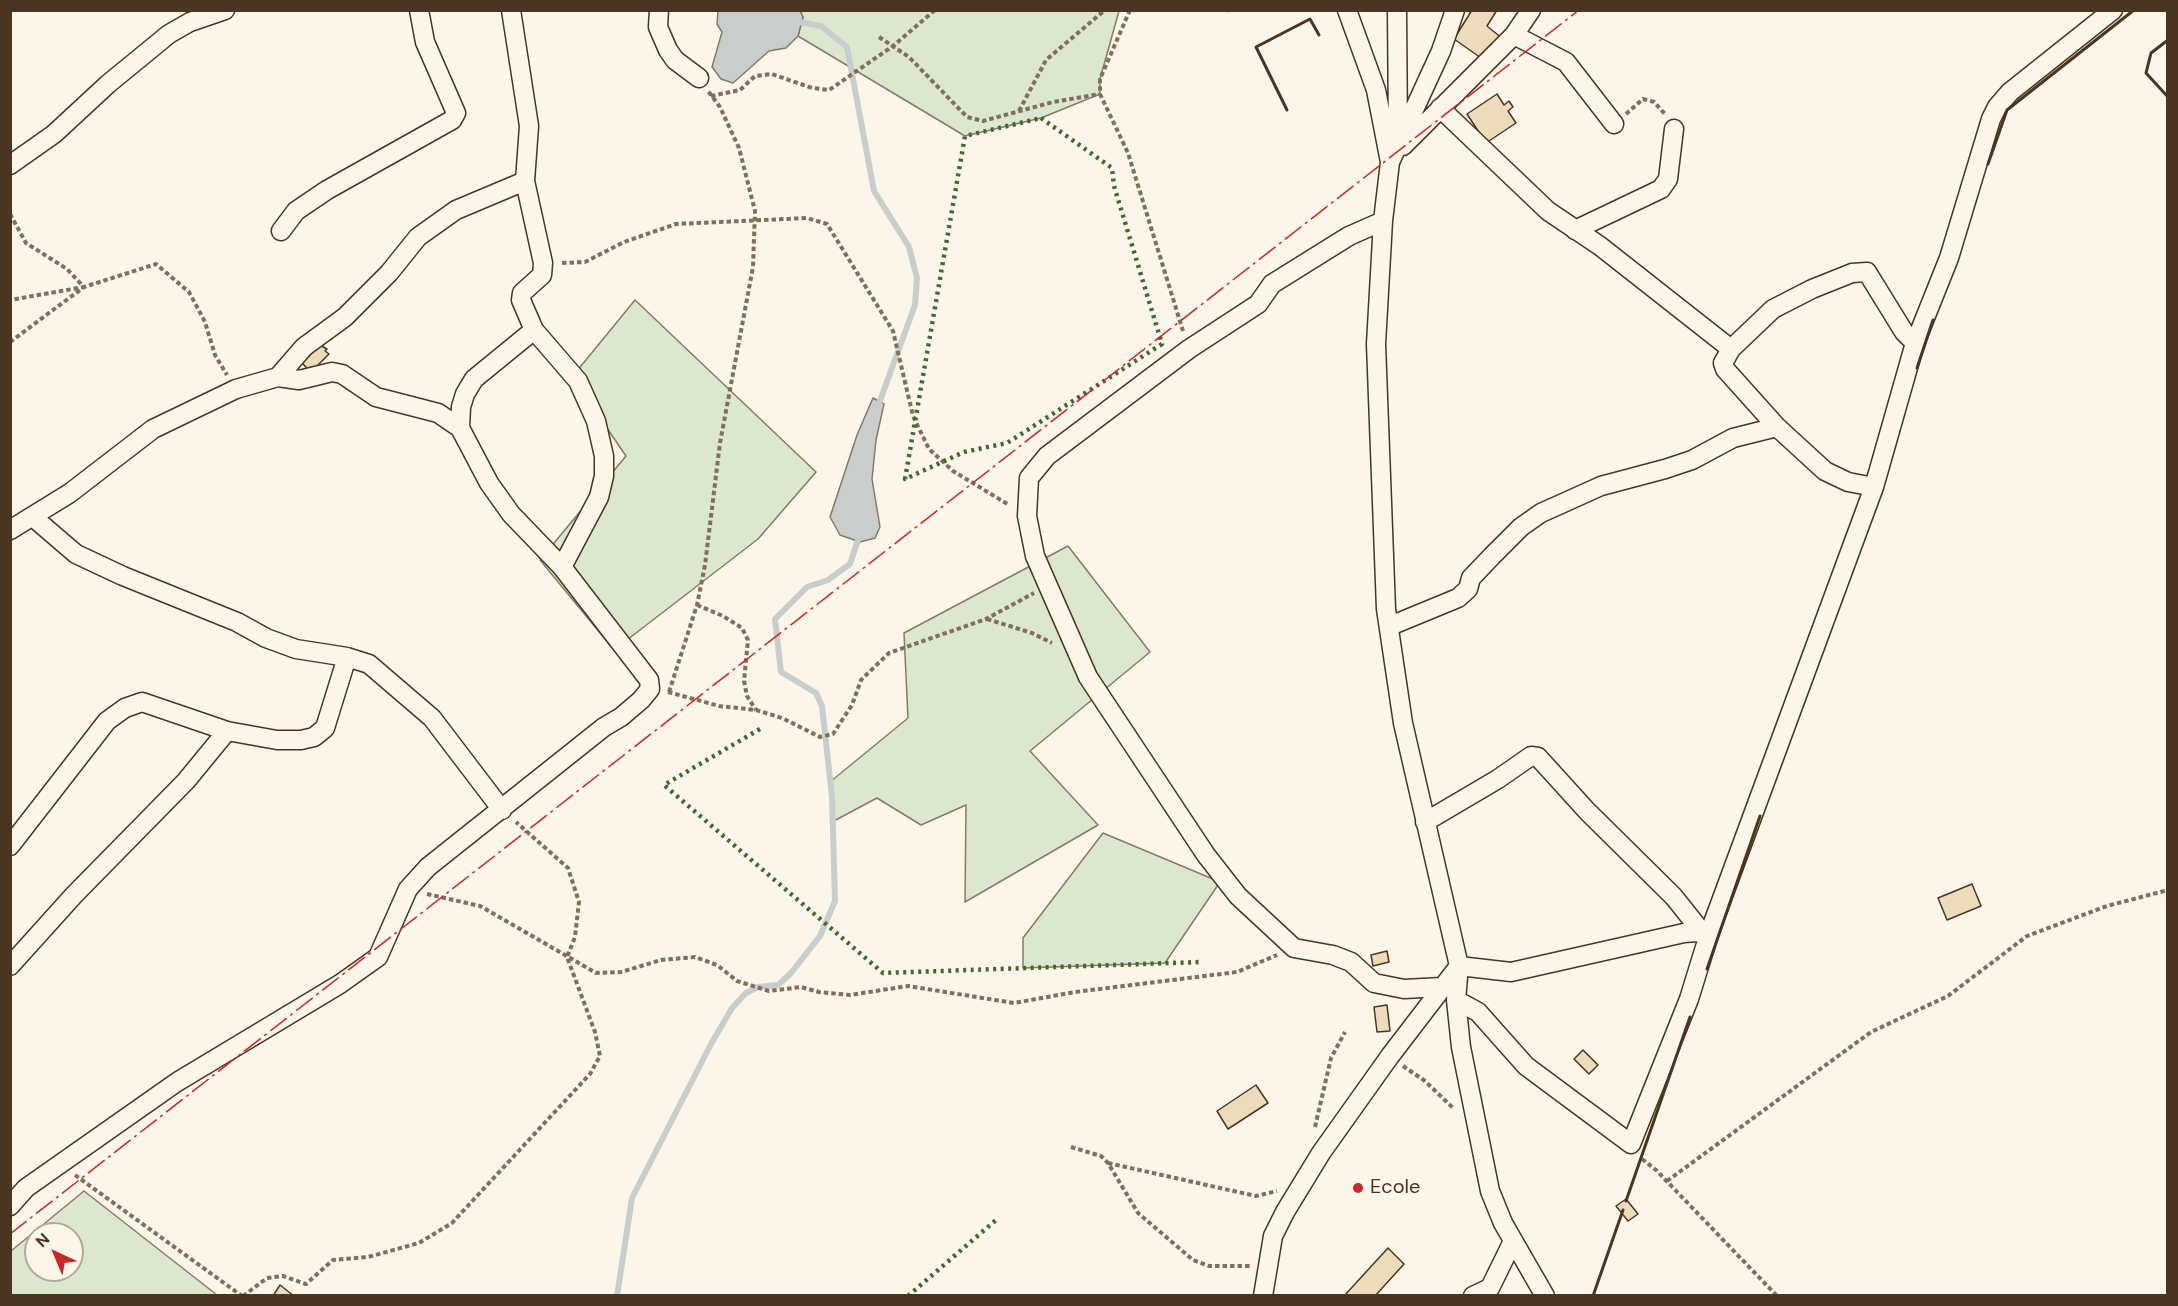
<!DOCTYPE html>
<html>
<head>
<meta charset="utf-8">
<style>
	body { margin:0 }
	#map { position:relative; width:2178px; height:1306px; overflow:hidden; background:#fbf6e9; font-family:"DM Sans",sans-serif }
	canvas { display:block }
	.frame { position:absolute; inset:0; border:12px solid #4a3520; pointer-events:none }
	.north { position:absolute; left:24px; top:1222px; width:60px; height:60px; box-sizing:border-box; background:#fbf6e9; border:2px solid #b4a999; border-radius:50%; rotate:316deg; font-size:16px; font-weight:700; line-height:24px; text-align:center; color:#4a3520 }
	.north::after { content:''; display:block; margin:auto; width:21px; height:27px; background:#c62828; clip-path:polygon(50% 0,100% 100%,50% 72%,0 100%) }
</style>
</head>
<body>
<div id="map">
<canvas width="2178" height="1306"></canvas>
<div class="frame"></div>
<div class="north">N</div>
</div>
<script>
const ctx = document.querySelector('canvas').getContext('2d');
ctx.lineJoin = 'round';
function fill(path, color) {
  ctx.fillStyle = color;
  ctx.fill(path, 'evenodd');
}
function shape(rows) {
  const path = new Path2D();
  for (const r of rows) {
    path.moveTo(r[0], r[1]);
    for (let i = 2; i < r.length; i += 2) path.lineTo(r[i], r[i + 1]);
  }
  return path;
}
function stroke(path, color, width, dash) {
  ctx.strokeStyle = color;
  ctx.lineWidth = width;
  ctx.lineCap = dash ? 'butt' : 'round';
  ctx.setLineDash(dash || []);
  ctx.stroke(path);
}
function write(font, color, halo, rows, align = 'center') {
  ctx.font = font + ' "DM Sans",sans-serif';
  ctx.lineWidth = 4.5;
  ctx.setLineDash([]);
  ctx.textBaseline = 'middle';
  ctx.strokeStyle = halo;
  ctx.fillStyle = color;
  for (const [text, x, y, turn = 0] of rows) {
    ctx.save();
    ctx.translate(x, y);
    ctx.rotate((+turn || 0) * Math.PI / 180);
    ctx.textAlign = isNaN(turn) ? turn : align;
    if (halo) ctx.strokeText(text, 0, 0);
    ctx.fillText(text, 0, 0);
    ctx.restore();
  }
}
const green = shape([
	[800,11,1119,11,1100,79,1100,94,1041,118,965,136,798,36,803,17,800,11],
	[635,300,816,472,758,539,614,650,540,560,626,456,572,377,635,300],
	[1068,546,1150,652,1030,751,1098,825,965,902,966,805,921,825,877,798,832,822,830,782,908,718,904,633,1068,546],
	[1103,833,1220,882,1165,963,1023,968,1023,938,1103,833],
	[84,1191,217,1295,11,1295,11,1251,84,1191],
	[36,1234,72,1234,72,1270,36,1270,36,1234]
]);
fill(green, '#dce7d0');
stroke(green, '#887966', 1.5);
const water = shape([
	[718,11,800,11,803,17,798,36,786,48,769,51,733,83,721,79,712,67,722,32,717,24,718,11],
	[873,398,884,404,876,440,872,479,880,527,875,538,860,542,840,535,830,517,857,435,873,398]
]);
fill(water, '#c9cecd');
stroke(water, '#887966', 1.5);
stroke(shape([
	[789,10,793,21,821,26,847,47,874,191,909,247,917,278,915,305,877,409],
	[617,1296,632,1198,711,1044,732,1008,746,993,758,987,778,985,791,973,820,936,835,901,832,797,822,706,816,693,781,672,775,619,807,587,828,580,850,564,860,534]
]), '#c9cecd', 6);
const building = shape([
	[1472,10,1497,10,1487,26,1503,39,1484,60,1454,39,1472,10],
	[1497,94,1504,105,1509,101,1513,107,1508,111,1516,123,1486,143,1467,114,1497,94],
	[320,345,327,349,325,351,329,354,311,372,302,363,320,345],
	[1972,884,1981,906,1947,920,1938,898,1972,884],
	[1387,951,1389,962,1373,966,1371,955,1387,951],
	[1387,1005,1390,1031,1377,1032,1374,1007,1387,1005],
	[1583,1050,1598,1065,1589,1074,1574,1059,1583,1050],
	[1256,1085,1268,1103,1228,1129,1217,1111,1256,1085],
	[1626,1199,1638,1214,1628,1221,1616,1206,1626,1199],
	[1388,1248,1404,1264,1375,1296,1344,1296,1388,1248],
	[280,1285,294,1296,273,1296,280,1285]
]);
fill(building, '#ecdcbc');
stroke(building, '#4a3520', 1.5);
const minor = shape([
	[659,10,658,27,668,50,675,60,699,78],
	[1347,10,1376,90,1390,162],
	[1397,10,1398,135],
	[1514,35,1566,62,1614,124],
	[1440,108,1548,211,1600,246,1731,349,1723,363,1725,369,1777,427,1825,471,1848,482,1874,487],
	[1403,146,1514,35,1531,10],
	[10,165,54,134,108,84,169,34,190,22,225,10],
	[1383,221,1349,236,1272,284,1258,304,1189,349,1047,456,1029,478,1027,516,1035,556,1088,677,1206,855,1238,896,1294,948,1333,955,1351,962,1374,983,1404,989,1442,987],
	[1575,230,1661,189,1668,179,1674,129],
	[281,231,296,211,327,190,452,120,456,113,425,42,419,10],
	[534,330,578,381,596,421,604,456,604,476,599,497,562,567],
	[1915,343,1949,258,1991,119,1997,107,2010,92,2113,10],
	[278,377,299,380,332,372,342,374,376,397,438,413,460,428],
	[34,518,76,554,123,576,237,622,266,638,296,649,347,657,369,664,432,718,502,810],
	[10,530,70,493,153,429,236,389,278,377,304,347,345,317,389,273,418,237,456,210,525,181],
	[1390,626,1458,598,1468,589,1471,578,1492,556,1521,527,1541,513,1601,486,1665,469,1692,460,1733,438,1777,427],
	[1425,822,1498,779,1531,756,1538,757,1587,811,1674,897,1701,931],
	[10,846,107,721,125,708,142,702,227,731],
	[10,966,74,895,186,781,227,731,277,740,301,740,314,737,325,728,347,657],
	[1456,1000,1478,1012,1526,1066,1631,1144,1689,999,1710,931],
	[10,1206,26,1188,177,1082,340,984,378,957,408,889,428,867,604,727,621,717,641,700,650,689,649,680,562,567,511,514,489,483,460,428,461,407,465,394,474,379,534,330,521,300,522,293,542,275,543,263,525,181,529,126,511,10],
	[1263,1296,1273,1236,1285,1212,1321,1153,1390,1056,1459,966,1403,723,1386,609,1376,344,1383,221,1390,162,1441,51,1455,10],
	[1473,1296,1490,1288,1513,1241],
	[1545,1296,1503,1223,1490,1191,1461,1047,1456,1000,1459,966,1511,972,1684,933,1710,931,1874,487,1915,343,1904,332,1867,272,1852,273,1812,289,1773,309,1731,349]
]);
stroke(minor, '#4a3520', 21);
stroke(shape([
	[1130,10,1100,79,1100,94,1128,153,1183,331],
	[879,37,909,57,967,117,983,121,1053,102,1100,94],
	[711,96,740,90,755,76,772,74,812,88,829,90,893,46,935,10],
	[1019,111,1046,60,1105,10],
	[1626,114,1643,99,1654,102,1665,114],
	[10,214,26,243,67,269,84,287,10,300],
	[562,263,585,262,624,242,676,224,807,218,827,224,893,331,913,416,929,449,953,471,1009,505],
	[10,342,84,287,156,264,189,292,205,322,215,355,227,375],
	[697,605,723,616,742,628,748,640,744,681,747,696,756,710],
	[987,619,1032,633,1052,643],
	[668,692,719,706,756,710,782,718,820,737,833,734,852,705,861,680,889,653,986,619,1034,593],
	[669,692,697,605,705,565,720,443,753,267,755,211,739,148,720,107,708,91],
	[427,894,480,906,596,973,621,972,661,960,695,957,717,965,737,981,769,991,801,987,819,992,850,995,908,986,1014,1003,1075,992,1237,972,1277,955],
	[1403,1066,1425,1081,1454,1109],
	[1315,1127,1331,1058,1345,1032],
	[1071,1147,1101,1156,1108,1163,1138,1213,1193,1260,1209,1266,1250,1266],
	[1642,1159,1656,1170,1777,1296],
	[1108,1163,1256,1196,1277,1191],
	[75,1175,242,1296],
	[1667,1181,1871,1032,1948,996,2027,936,2107,906,2168,890],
	[243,1296,267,1278,283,1276,306,1284,333,1260,368,1257,419,1243,452,1223,590,1074,600,1056,595,1032,567,957,575,937,579,902,568,868,516,822]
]), '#7f6f5c', 4, [4.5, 3]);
stroke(minor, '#fbf6e9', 18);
stroke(shape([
	[1228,10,1229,10],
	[1041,118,1112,168,1114,186,1162,344,1007,443,964,452,905,479,965,136,1041,118],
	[760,729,664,785,883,973,1200,962],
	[908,1296,996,1220]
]), '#436837', 4.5, [3, 4.5]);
stroke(shape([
	[2168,40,2151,53,2146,73,2168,97],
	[1287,110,1256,47,1310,19,1319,35],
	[1988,164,2007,110,2134,10],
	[1917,368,1933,320],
	[1707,969,1760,816],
	[1626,1201,1690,1017],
	[1593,1296,1623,1210]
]), '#4a3520', 3);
stroke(shape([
	[10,1234,1579,10]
]), '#c62828', 1.5, [21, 4.5, 3, 4.5]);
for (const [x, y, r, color] of [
	[1358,1188,6,"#c62828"]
]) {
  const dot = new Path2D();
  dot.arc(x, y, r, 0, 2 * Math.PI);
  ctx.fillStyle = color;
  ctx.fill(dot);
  stroke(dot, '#fbf6e9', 2);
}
write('20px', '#4a3520', '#fbf6e9', [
	["Ecole",1370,1188]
], 'left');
</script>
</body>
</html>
